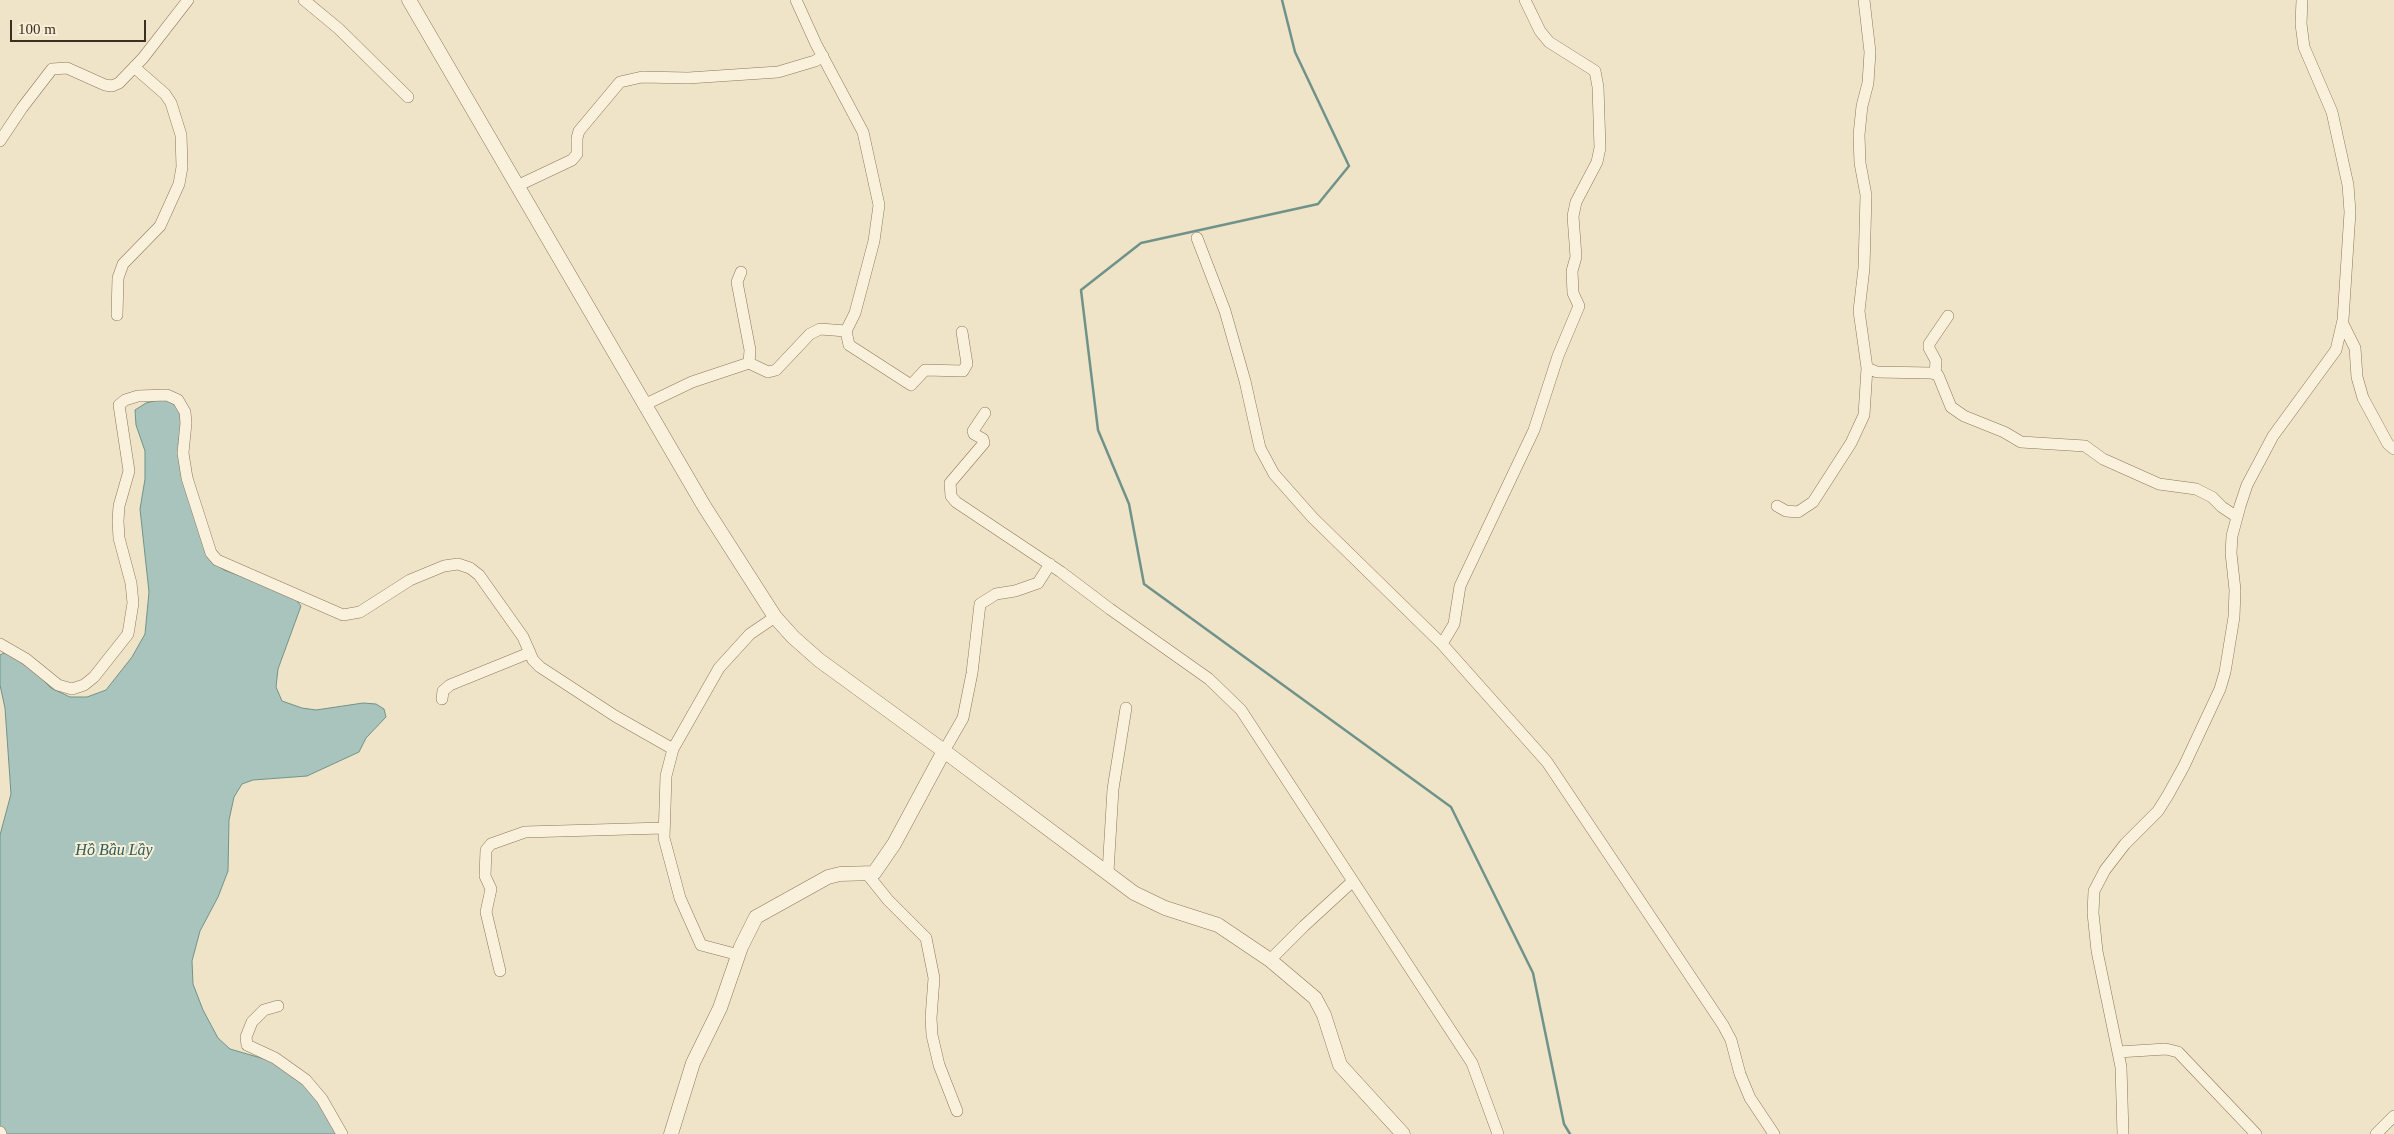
<!DOCTYPE html>
<html>
<head>
<meta charset="utf-8">
<style>
	body { margin:0 }
	#map { position:relative; width:2394px; height:1134px; overflow:hidden; background:#f0e4c8; font-family:Georgia,serif }
	canvas { display:block }
	.scale { position:absolute; left:10px; top:20px; width:136px; height:22px; box-sizing:border-box; border:2px solid #3d2e20; border-top:0; padding-left:6px; font-size:15px; line-height:18px; white-space:nowrap; color:#3d2e20; -webkit-text-stroke:4px #f7eed8; paint-order:stroke }
</style>
</head>
<body>
<div id="map">
<canvas width="2394" height="1134"></canvas>
<div class="scale">100 m</div>
</div>
<script>
const ctx = document.querySelector('canvas').getContext('2d');
ctx.lineJoin = 'round';
function fill(path, color) {
  ctx.fillStyle = color;
  ctx.fill(path, 'evenodd');
}
function shape(rows) {
  const path = new Path2D();
  for (const r of rows) {
    path.moveTo(r[0], r[1]);
    for (let i = 2; i < r.length; i += 2) path.lineTo(r[i], r[i + 1]);
  }
  return path;
}
function stroke(path, color, width, dash) {
  ctx.strokeStyle = color;
  ctx.lineWidth = width;
  ctx.lineCap = dash ? 'butt' : 'round';
  ctx.setLineDash(dash || []);
  ctx.stroke(path);
}
function write(font, color, halo, rows, align = 'center') {
  ctx.font = font + ' Georgia,serif';
  ctx.lineWidth = 4;
  ctx.setLineDash([]);
  ctx.textBaseline = 'middle';
  ctx.strokeStyle = halo;
  ctx.fillStyle = color;
  for (const [text, x, y, turn = 0] of rows) {
    ctx.save();
    ctx.translate(x, y);
    ctx.rotate((+turn || 0) * Math.PI / 180);
    ctx.textAlign = isNaN(turn) ? turn : align;
    if (halo) ctx.strokeText(text, 0, 0);
    ctx.fillText(text, 0, 0);
    ctx.restore();
  }
}
const water = shape([
	[166,398,178,408,182,424,178,444,216,564,224,570,279,590,294,597,301,606,278,669,276,687,282,701,302,708,316,710,363,703,376,704,384,709,386,717,366,738,359,752,307,776,253,780,242,784,234,797,229,820,228,871,218,897,200,931,192,961,193,984,203,1010,218,1038,230,1049,268,1060,285,1068,308,1087,340,1134,0,1134,0,835,11,794,5,708,0,685,0,655,6,652,35,672,51,688,70,697,87,697,106,690,132,657,145,634,149,592,140,509,145,479,145,451,136,425,135,410,146,403,166,398]
]);
fill(water, '#a9c4bc');
stroke(water, '#6f938a', 1);
stroke(shape([
	[1282,0,1295,52,1349,166,1318,204,1141,243,1081,290,1098,430,1129,504,1144,584,1451,807,1533,973,1564,1124,1570,1134]
]), '#6f938a', 2.5);
const minor = shape([
	[304,0,339,29,408,97],
	[796,0,816,44,863,132,879,205,874,241,855,313,846,331],
	[0,141,22,108,52,69,67,68,105,85,112,86,119,83,143,58,188,0],
	[517,186,572,160,577,154,577,138,579,131,620,82,642,77,688,78,778,72,815,61,823,56],
	[1197,238,1225,311,1245,381,1260,448,1274,474,1313,518,1442,644,1547,762,1723,1025,1731,1040,1740,1074,1750,1098,1774,1134],
	[741,272,737,282,750,350,749,363],
	[117,315,118,278,123,264,160,226,179,184,182,167,181,135,171,103,165,94,134,67],
	[2343,324,2355,348,2357,377,2363,398,2388,444,2394,449],
	[1867,368,1877,372,1931,373,1938,375,1951,407,1964,416,2004,432,2021,442,2085,446,2103,459,2159,484,2196,489,2212,497,2222,507,2237,517],
	[1935,374,1936,361,1929,348,1929,344,1948,316],
	[646,404,692,382,749,363,768,372,776,370,810,334,820,329,846,331,849,345,911,385,925,370,963,371,967,364,962,332],
	[985,413,973,431,974,434,983,439,984,443,950,483,951,496,956,502,1061,572,1110,609,1209,679,1241,710,1472,1063,1498,1134],
	[1777,506,1786,511,1798,512,1813,502,1851,443,1864,415,1867,368,1859,311,1864,268,1866,195,1860,163,1859,135,1862,106,1868,83,1870,52,1864,0],
	[0,644,26,659,58,685,72,689,84,685,94,677,128,634,133,603,131,583,119,538,118,521,119,506,129,471,119,405,125,400,138,396,167,395,178,400,185,412,186,423,183,453,187,478,211,553,217,560,343,615,360,612,410,580,444,566,458,564,470,568,479,575,523,637,533,660,540,667,615,716,673,749],
	[1442,644,1454,624,1460,586,1534,430,1558,356,1579,306,1573,293,1572,271,1576,257,1573,216,1576,202,1597,162,1600,148,1598,87,1595,71,1549,42,1540,31,1525,0],
	[442,699,443,691,450,685,529,653],
	[944,751,963,718,972,673,980,604,996,594,1015,591,1038,583,1050,564],
	[1108,872,1113,789,1126,708],
	[868,875,888,900,926,938,934,978,931,1018,932,1035,939,1065,957,1111],
	[739,955,701,945,680,898,664,838,666,776,673,749,719,668,750,634,775,617],
	[1270,960,1304,926,1353,881],
	[500,971,486,912,491,889,485,876,486,850,491,844,525,832,663,828],
	[278,1006,264,1010,252,1022,246,1037,247,1045,275,1058,306,1080,322,1099,342,1134],
	[2118,1052,2166,1049,2178,1052,2256,1134],
	[0,1132,1,1134],
	[2123,1134,2121,1067,2097,951,2093,913,2094,891,2105,870,2125,844,2158,811,2168,795,2184,766,2220,689,2225,672,2234,617,2235,590,2231,553,2232,536,2240,506,2247,485,2273,436,2336,350,2343,320,2350,212,2348,185,2332,112,2304,47,2301,24,2302,0],
	[2376,1134,2394,1116]
]);
const tertiary = shape([
	[409,0,704,506,775,617,793,637,819,660,944,751,1134,893,1165,908,1218,925,1270,960,1315,998,1324,1015,1340,1065,1403,1134],
	[671,1134,693,1063,720,1008,741,947,756,917,828,877,840,874,874,873,894,844,944,751]
]);
stroke(minor, '#8d765c', 12);
stroke(tertiary, '#8d765c', 15);
stroke(minor, '#faf1dc', 11);
stroke(tertiary, '#faf1dc', 14);
write('italic 16px', '#2f5d5a', '#f7eed8', [
	["Hồ Bầu Lầy",114,851]
]);
</script>
</body>
</html>
